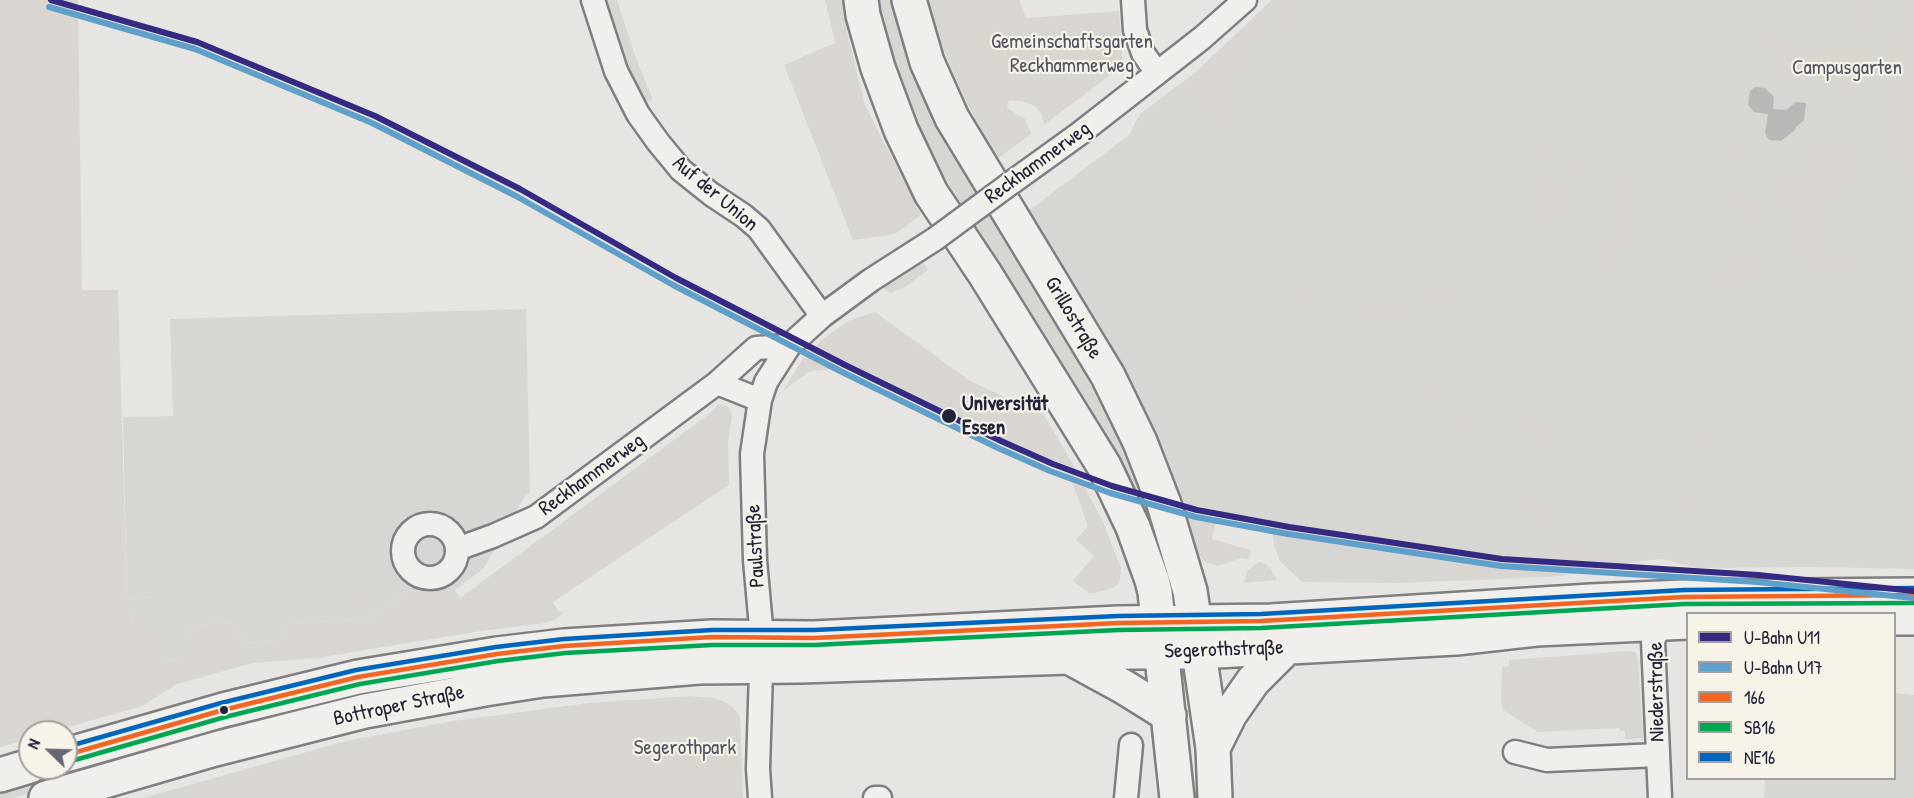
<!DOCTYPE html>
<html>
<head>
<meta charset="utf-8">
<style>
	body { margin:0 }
	#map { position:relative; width:1914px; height:798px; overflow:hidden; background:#e7e5e1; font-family:"Patrick Hand",sans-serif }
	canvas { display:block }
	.legend { position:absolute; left:1686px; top:612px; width:210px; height:168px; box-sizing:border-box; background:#f7f3e8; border:2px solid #a29fa3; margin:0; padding:8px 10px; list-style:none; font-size:18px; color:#22223b }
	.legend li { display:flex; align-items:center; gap:12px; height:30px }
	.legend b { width:30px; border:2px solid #a29fa3 }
	.north { position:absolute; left:18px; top:720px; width:60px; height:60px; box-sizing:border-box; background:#f7f3e8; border:2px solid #a29fa3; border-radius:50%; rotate:293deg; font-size:16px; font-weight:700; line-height:24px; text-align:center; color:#22223b }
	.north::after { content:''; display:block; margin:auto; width:21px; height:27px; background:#676675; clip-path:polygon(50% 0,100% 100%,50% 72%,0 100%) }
</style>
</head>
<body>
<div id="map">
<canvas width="1914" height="798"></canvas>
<ul class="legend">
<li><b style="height:8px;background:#342a82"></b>U-Bahn U11</li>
<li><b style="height:8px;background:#5ea0ca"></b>U-Bahn U17</li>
<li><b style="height:8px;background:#f26522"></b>166</li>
<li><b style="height:8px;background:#00a651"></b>SB16</li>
<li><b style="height:8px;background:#0065bd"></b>NE16</li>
</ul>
<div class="north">N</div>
</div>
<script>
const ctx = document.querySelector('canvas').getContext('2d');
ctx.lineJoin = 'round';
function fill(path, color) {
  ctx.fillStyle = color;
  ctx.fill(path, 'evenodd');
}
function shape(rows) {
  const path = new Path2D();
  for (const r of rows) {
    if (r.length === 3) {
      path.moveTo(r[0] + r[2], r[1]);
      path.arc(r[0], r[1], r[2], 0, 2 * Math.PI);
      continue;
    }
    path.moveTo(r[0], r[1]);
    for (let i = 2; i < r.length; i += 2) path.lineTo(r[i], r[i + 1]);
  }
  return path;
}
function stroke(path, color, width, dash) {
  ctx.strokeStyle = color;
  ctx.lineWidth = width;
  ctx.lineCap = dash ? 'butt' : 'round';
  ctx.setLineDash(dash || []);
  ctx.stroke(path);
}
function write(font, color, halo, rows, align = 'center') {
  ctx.font = font + ' "Patrick Hand",sans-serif';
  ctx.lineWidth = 4.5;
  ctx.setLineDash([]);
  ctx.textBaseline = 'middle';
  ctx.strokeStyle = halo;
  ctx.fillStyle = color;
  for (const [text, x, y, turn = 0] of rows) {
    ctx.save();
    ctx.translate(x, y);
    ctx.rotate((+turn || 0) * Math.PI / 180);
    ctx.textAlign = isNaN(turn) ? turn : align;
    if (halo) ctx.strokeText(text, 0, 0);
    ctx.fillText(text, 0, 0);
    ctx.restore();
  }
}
fill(shape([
	[1272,0,1914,0,1914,569,1810,567,1696,568,1662,559,1635,562,1560,576,1400,583,1302,582,1280,561,1274,545,1272,525,1181,502,1159,444,1125,372,1028,211,1129,135,1140,114,1195,73],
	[526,309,530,492,524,498,484,568,455,590,404,592,375,615,360,620,289,623,279,641,245,643,234,623,188,625,188,631,183,637,183,659,161,660,131,626,134,608,155,597,127,599,123,417,173,416,170,319],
	[1895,693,1914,695,1914,798,1764,798,1765,779,1894,778]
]), '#d8d6d3');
fill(shape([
	[0,0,78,0,82,290,118,290,127,599,155,597,154,608,134,608,131,625,147,626,161,637,161,660,183,659,183,637,188,631,188,625,234,623,245,643,279,641,289,623,360,620,375,615,404,592,455,590,460,598,713,411,717,405,721,404,730,408,732,415,728,443,729,485,553,602,558,611,563,613,557,619,546,623,481,631,318,658,253,663,177,684,142,706,51,732,30,732,30,738,0,747],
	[606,0,617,0,635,56,653,100,644,102,627,67],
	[825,0,842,0,848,36,865,105,921,215,895,234,853,240,784,65,835,43],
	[872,0,898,0,1063,321,1149,496,1142,499,985,245,914,124],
	[928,0,1019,0,1026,18,1119,11,1123,65,1044,125,1042,115,1035,106,1025,102,1009,100,1007,108,1025,119,1031,134,996,160,963,95,935,29],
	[1272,0,1301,0,1287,112,1284,111,1284,105,1293,34,1279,32,1279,28,1264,26,1262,38,1248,36,1232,169,1246,171,1244,179,1237,181,1232,178,1220,162,1230,153,1188,100,1178,109,1165,95,1195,73],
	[1332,0,1360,0,1363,4,1363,7,1349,5,1335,118,1331,117,1344,5,1331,3],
	[1394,0,1398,0,1384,123,1379,122],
	[1850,0,1880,0,1875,37,1871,39,1845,36],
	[1894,0,1914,0,1914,193,1876,144],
	[1451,2,1456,2,1450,61,1467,63,1466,70,1444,67],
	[1500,8,1504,8,1497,66,1513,69,1513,75,1472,71,1473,64,1493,67],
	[1758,29,1770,31,1772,38,1795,33,1799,41,1808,49,1824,52,1825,45,1821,45,1821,39,1833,40,1834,38,1838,38,1838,42,1844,42,1845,39,1871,42,1874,46,1870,83,1844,104,1829,85,1781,79,1760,54,1760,42,1757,41],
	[1748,75,1766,78,1774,88,1788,90,1792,95,1786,100,1787,94,1775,92,1774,97,1765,88,1754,112,1758,114,1753,120,1750,120,1737,105,1741,80],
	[1540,85,1564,88,1562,96,1546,94,1540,144,1557,146,1554,166,1530,163],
	[1810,99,1824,102,1826,106,1826,115,1824,119,1778,155,1771,154,1759,144,1761,124,1767,124,1765,133,1768,143,1781,145,1781,141,1795,130,1796,127,1804,120,1806,103],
	[1282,118,1287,119,1274,224,1288,226,1285,232,1279,234,1274,232,1261,216,1258,203,1259,201,1272,202],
	[1330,124,1335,125,1320,251,1333,253,1333,256,1330,260,1324,262,1309,260,1305,258,1301,251,1301,249,1315,250],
	[1378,130,1382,130,1367,257,1381,259,1380,263,1372,267,1353,264,1349,259,1349,254,1363,256],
	[1828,133,1853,136,1862,147,1859,177,1844,182,1830,193,1826,200,1823,213,1825,232,1820,241,1821,250,1824,254,1829,257,1839,257,1844,253,1859,259,1874,257,1877,263,1853,282,1798,275,1796,272,1802,266,1802,260,1797,254,1791,253,1783,257,1782,255,1785,214,1769,193,1770,178,1786,166,1788,169,1791,167,1793,170,1799,171,1804,167,1805,152],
	[1730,143,1747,144,1752,152,1751,155,1755,156,1754,160,1751,160,1748,166,1750,168,1748,170,1727,167],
	[1570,148,1592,151,1586,195,1568,171],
	[1530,168,1553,171,1555,178,1566,192,1571,206,1566,218,1536,242,1521,239],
	[1624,168,1640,170,1623,291,1617,290,1607,298,1604,294,1612,286,1612,284,1583,246,1573,254,1561,240,1578,226,1594,245,1619,226,1604,205,1614,197,1617,174],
	[1726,181,1745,183,1771,218,1765,268,1731,294,1712,291,1717,251,1754,256,1759,252,1762,227,1758,223,1721,218],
	[1903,202,1914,219,1912,240,1889,257,1886,252,1896,242,1903,226,1904,214,1901,204],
	[918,263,923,263,928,270,905,287,892,292,886,291,883,287],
	[1525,268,1529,273,1440,344,1452,351,1443,357,1434,341],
	[1568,277,1575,281,1581,292,1577,302,1572,304,1571,295,1567,294,1476,368,1478,382,1471,385,1464,383,1453,369,1454,362,1461,356,1465,368,1559,295,1557,281,1560,278],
	[1404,278,1413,279,1408,322,1405,325,1352,319,1345,314,1350,281,1353,281,1352,296,1401,301],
	[1275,279,1301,289,1337,294,1339,279,1342,280,1334,317,1290,311],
	[1417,281,1455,285,1454,307,1450,310,1446,306,1430,317,1434,323,1428,328,1413,326],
	[1768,284,1782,286,1792,303,1752,298],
	[1590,308,1596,310,1606,323,1605,332,1603,333,1590,327,1494,404,1503,410,1503,412,1500,415,1489,413,1481,400,1484,389,1488,388,1500,392,1592,318,1583,313,1585,309],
	[875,312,970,381,1044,415,1075,468,1103,522,1121,568,1120,579,1118,584,1113,588,1095,593,1089,593,1073,581,1094,556,1076,540,1088,526,1068,471,1052,467,1000,444,844,368,810,371,783,391,802,360,824,338,850,320],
	[1265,322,1334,330,1331,348,1327,349,1324,338,1316,335,1261,329],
	[1343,331,1405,339,1403,358,1399,357,1394,344,1346,340,1348,350,1342,351,1341,347],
	[1689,339,1698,340,1697,347,1707,359,1696,367,1679,347],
	[1429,372,1431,372,1452,400,1419,398],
	[1685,380,1687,380,1701,397,1688,397,1672,401,1649,415,1653,423,1629,434,1628,437,1598,453,1597,450],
	[1533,408,1551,431,1556,427,1564,438,1556,444,1574,466,1550,479,1536,466,1544,454,1524,434,1515,445,1509,439,1507,433,1508,428],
	[1411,410,1419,412,1417,425,1436,427,1446,428,1449,414,1466,416,1493,451,1482,450,1471,436,1414,430,1409,427,1410,418,1406,418,1406,413],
	[1690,429,1701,429,1720,435,1724,446,1722,449,1692,446,1686,478,1685,491,1687,497,1691,499,1744,502,1744,511,1759,511,1759,502,1761,502,1761,516,1685,512,1682,523,1672,519,1668,512,1669,499,1677,494,1677,490,1662,462,1650,466,1647,456,1652,449,1658,459,1660,459,1692,442,1693,439,1688,431],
	[363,447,465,473,470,458,491,465,476,467,476,483,368,460,362,450],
	[1431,454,1437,455,1431,466,1488,473,1494,461,1504,462,1527,485,1521,491,1509,493,1503,491,1508,480,1437,472,1430,483,1428,482,1422,478,1422,465,1426,456],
	[1400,473,1409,474,1407,497,1411,507,1438,528,1434,533,1424,525,1414,522,1399,508,1396,498],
	[1428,493,1435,507,1517,516,1512,503,1535,494,1557,515,1549,527,1534,534,1521,534,1528,523,1463,515,1456,527,1423,501,1424,495],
	[1789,502,1878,513,1881,516,1876,519,1867,519,1765,516,1766,504,1788,504],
	[1183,512,1216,520,1212,539,1251,550,1248,559,1242,558,1218,566,1205,562,1198,554],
	[1564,529,1567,532,1579,538,1586,551,1589,569,1560,576,1457,581,1437,540,1438,535,1447,535,1453,549,1534,557,1548,553,1542,543],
	[1259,562,1265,563,1270,568,1277,580,1243,583,1248,570],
	[384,591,378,600,370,606,358,609,340,610,343,593],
	[1629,651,1635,652,1638,658,1643,738,1625,739,1625,731,1620,731,1619,728,1538,732,1503,710,1501,700,1502,667,1509,666,1509,660],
	[565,657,195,745,13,798,0,798,0,785,303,701],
	[689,696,713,698,725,702,732,707,740,716,743,798,143,798,346,741,453,721,589,703]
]), '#d9d6d2');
fill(shape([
	[1755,87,1765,88,1774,97,1773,109,1786,110,1796,102,1806,103,1804,120,1796,127,1795,130,1781,141,1769,140,1765,133,1768,114,1754,112,1748,105,1750,91]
]), '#bab7b8');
const street = shape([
	[593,0,616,71,638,114,658,142,681,170,711,194,744,216,759,229,822,316],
	[1133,0,1135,30,1143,53,1157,73],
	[1011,183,1079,134,1202,38,1245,0],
	[717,383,760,400],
	[430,551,27],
	[457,549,493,536,536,517,717,383,756,348,789,346],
	[1515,752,1547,760,1658,755],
	[760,798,758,769,762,638,755,560,752,454,760,400,766,382,789,346,822,316,871,280,935,239],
	[875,798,880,798],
	[1126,798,1131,745],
	[1660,798,1653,641,1665,613]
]);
const secondary = shape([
	[1894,618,1914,618],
	[1195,622,1271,621,1591,601,1684,597,1914,595],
	[1198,652,1456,638,1536,629,1688,622],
	[1213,748,1230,714,1253,681,1286,648]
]);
const primary = shape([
	[861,0,863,15,878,68,901,130,931,193,985,274,1104,466,1133,527,1152,580,1155,592,1177,798],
	[909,0,927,62,952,118,1108,376,1140,442,1164,504,1190,591,1213,748,1215,798],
	[1069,657,1124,687,1169,715],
	[66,755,223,710,358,677,497,654,564,646,712,637,814,638,1118,623,1195,622],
	[0,775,30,766],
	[46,798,215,749,365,711,485,689,543,680,699,667,801,666,1069,657,1127,652,1198,652]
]);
stroke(street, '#7f7e81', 27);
stroke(secondary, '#7f7e81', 38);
stroke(primary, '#7f7e81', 38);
stroke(street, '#f0efeb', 22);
stroke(secondary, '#f0efeb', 33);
stroke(primary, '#f0efeb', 33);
const streetBridge = shape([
	[935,239,1011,183]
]);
stroke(streetBridge, '#7f7e81', 27, []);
stroke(streetBridge, '#f0efeb', 22);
stroke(shape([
	[66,755,223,710,358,677,497,654,564,646,712,637,814,638,1118,623,1261,621,1684,597,1914,595]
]), '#f26522', 4.5);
stroke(shape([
	[68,762,225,717,360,684,498,661,565,653,712,645,814,645,1118,630,1261,628,1684,604,1914,603]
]), '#00a651', 4.5);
stroke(shape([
	[66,747,221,703,356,670,496,647,564,639,712,630,814,630,1118,616,1261,614,1684,590,1914,588]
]), '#0065bd', 4.5);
stroke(shape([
	[51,0,197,42,375,116,520,189,676,278,845,365,1001,441,1053,464,1112,486,1197,510,1289,527,1502,559,1758,575,1914,591]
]), '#342a82', 6);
stroke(shape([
	[49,7,195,49,372,123,516,196,673,285,842,372,998,448,1050,471,1110,493,1196,517,1288,534,1501,566,1757,582,1913,598]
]), '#5ea0ca', 6);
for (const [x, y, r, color] of [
	[949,416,8,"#22223b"],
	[224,710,5,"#22223b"]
]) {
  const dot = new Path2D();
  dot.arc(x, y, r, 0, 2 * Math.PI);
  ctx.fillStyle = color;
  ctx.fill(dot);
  stroke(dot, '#f7f3e8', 2);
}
write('21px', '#555465', '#f7f3e8', [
	["Gemeinschaftsgarten",1072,42],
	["Reckhammerweg",1072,66],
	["Campusgarten",1847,68],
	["Segerothpark",685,748]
]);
write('21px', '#22223b', '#f7f3e8', [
	["Reckhammerweg",1038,163,-36],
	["Auf der Union",715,194,40],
	["Grillostraße",1073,318,59],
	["Reckhammerweg",592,475,-36],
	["Paulstraße",756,546,-93],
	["Segerothstraße",1224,650,-2],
	["Niederstraße",1657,692,-91],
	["Bottroper Straße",399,706,-12]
]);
write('bold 21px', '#22223b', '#f7f3e8', [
	["Universität",962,404],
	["Essen",962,428]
], 'left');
</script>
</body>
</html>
